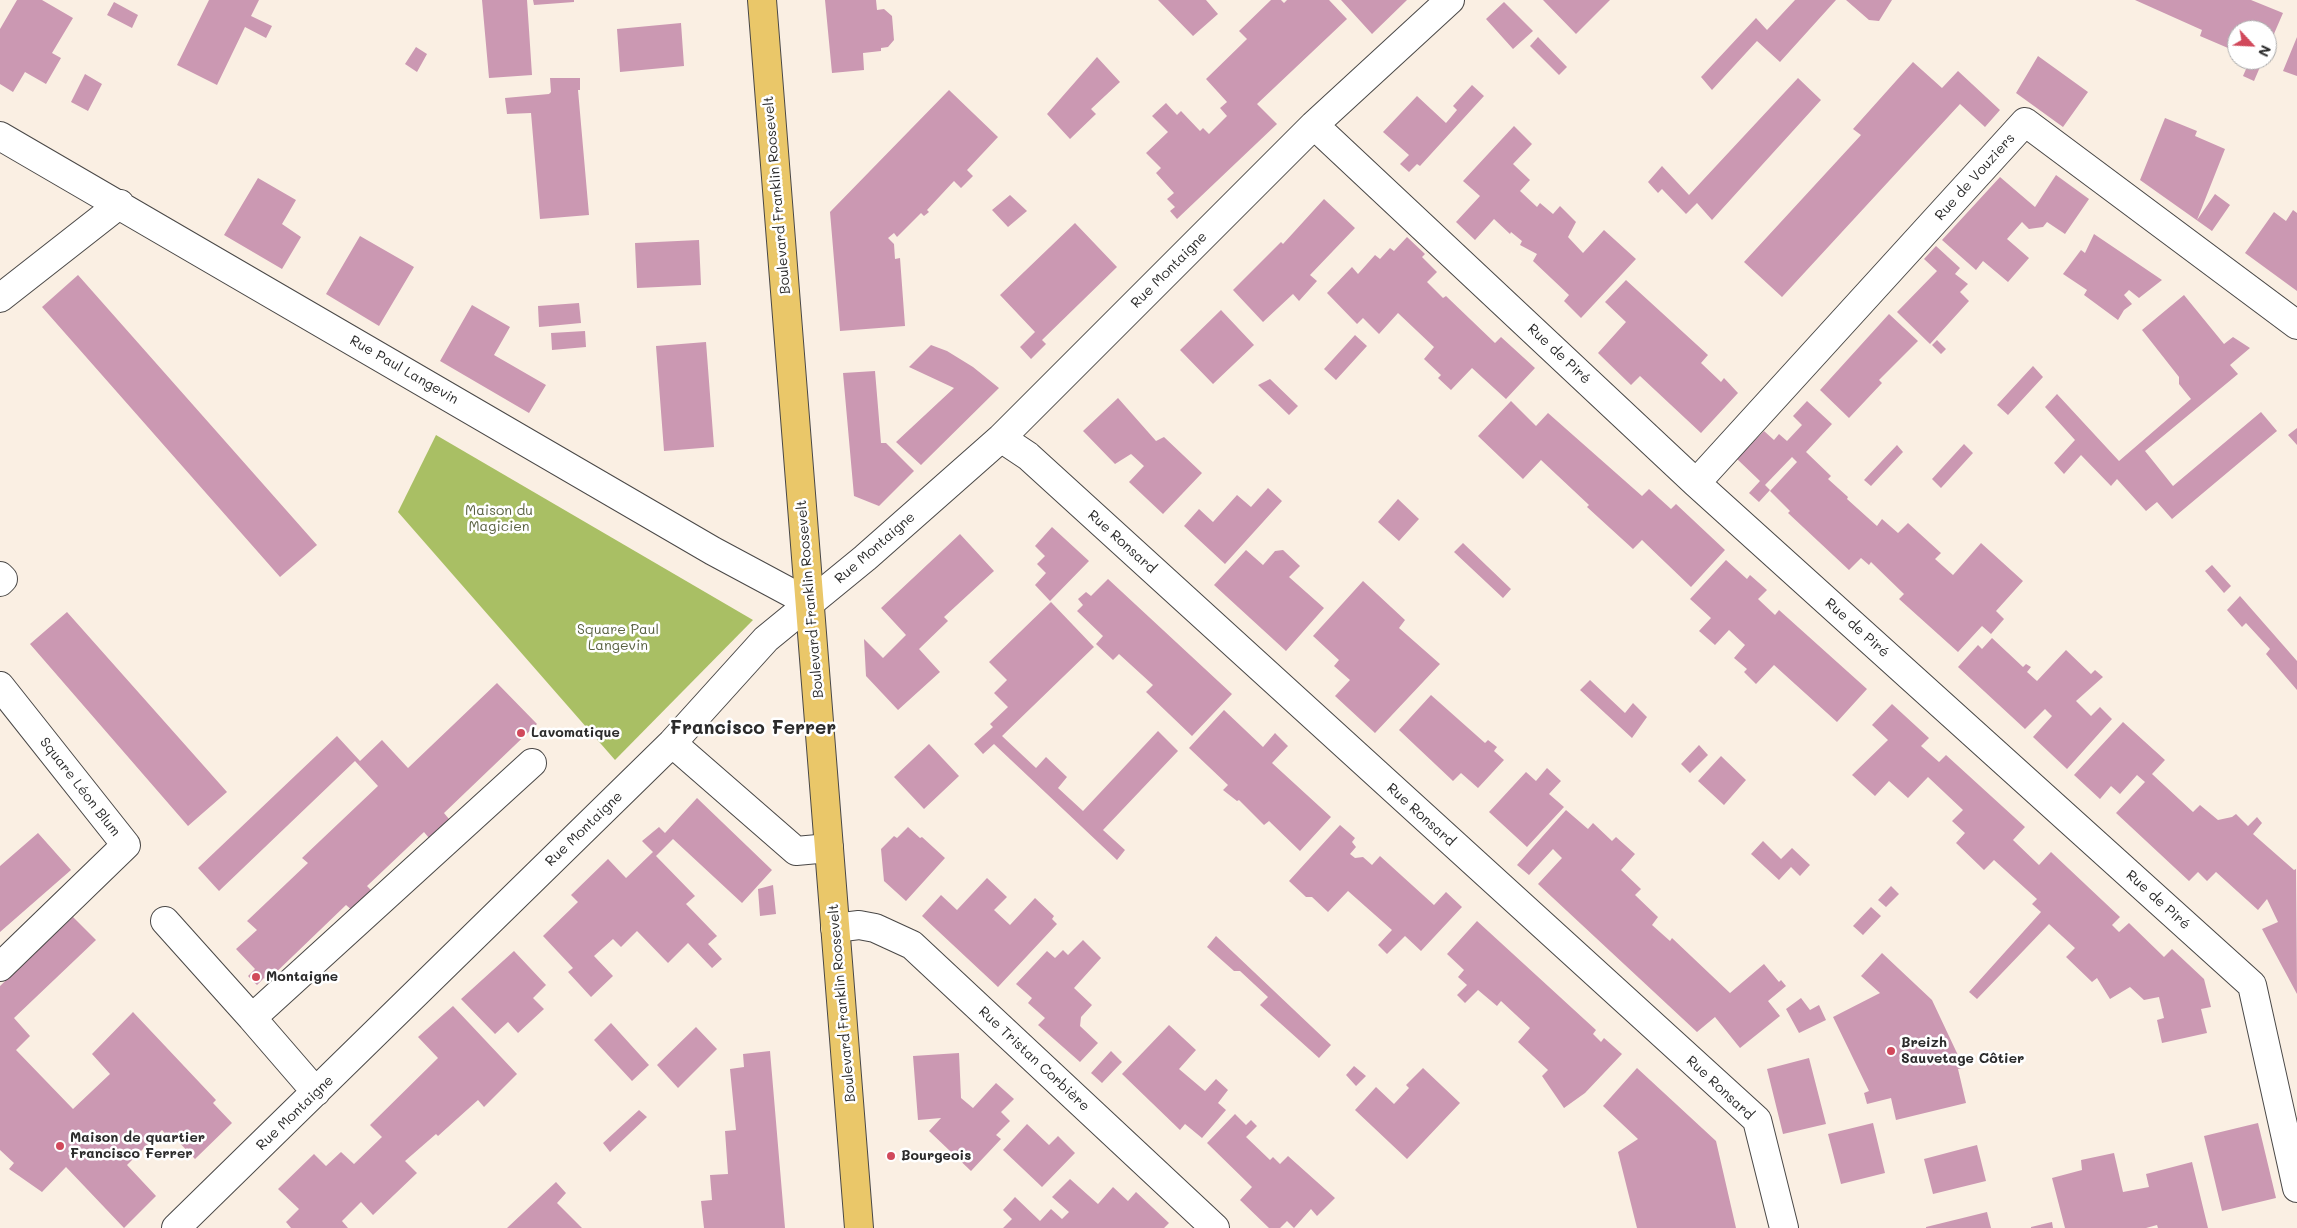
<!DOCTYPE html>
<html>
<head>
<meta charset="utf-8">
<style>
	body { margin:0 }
	#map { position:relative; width:2297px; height:1228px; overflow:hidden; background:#faefe3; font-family:Mali,sans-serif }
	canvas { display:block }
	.north { position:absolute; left:2227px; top:20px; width:50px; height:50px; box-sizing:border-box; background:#fff; border:1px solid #aaa; border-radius:50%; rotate:115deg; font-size:14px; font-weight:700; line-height:20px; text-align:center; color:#2b2b2b }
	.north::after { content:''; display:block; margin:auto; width:18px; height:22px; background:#d1495b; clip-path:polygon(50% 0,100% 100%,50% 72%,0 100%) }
</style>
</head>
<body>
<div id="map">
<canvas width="2297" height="1228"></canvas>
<div class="north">N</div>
</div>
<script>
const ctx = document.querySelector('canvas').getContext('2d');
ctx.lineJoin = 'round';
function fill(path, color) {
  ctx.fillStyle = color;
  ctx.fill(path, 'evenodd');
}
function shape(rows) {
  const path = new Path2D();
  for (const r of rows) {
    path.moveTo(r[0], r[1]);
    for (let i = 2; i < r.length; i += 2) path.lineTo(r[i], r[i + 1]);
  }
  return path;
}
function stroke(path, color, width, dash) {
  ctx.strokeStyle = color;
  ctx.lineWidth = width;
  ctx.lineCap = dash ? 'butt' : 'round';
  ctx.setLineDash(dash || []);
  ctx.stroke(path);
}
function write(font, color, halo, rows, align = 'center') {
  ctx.font = font + ' Mali,sans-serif';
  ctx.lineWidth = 5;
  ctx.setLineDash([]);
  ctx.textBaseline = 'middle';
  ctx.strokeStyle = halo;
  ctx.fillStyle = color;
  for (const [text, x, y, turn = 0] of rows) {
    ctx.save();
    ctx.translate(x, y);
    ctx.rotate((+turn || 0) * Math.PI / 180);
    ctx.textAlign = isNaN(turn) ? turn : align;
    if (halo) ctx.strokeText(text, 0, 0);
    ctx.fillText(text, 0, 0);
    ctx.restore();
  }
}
fill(shape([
	[436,435,753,620,615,760,398,512]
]), '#a9bf64');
fill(shape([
	[17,0,42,0,73,18,52,53,61,58,46,84,25,72,13,92,0,84,0,29],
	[209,0,259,0,251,16,272,26,266,38,245,27,217,85,177,65],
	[482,0,527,0,532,75,489,78],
	[533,0,574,0,574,2,534,5],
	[825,0,876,0,877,10,884,9,892,16,894,40,888,47,881,48,881,51,863,53,864,70,832,73],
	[1158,0,1206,0,1218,14,1193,36],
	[1271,0,1281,0,1284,3,1287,0,1329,0,1347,19,1257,104,1277,124,1177,219,1170,211,1175,207,1167,199,1174,193,1156,173,1161,168,1146,153,1168,132,1152,116,1166,103,1177,115,1181,111,1200,131,1203,128,1209,134,1227,116,1220,108,1227,102,1206,79,1247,39,1239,31],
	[1341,0,1407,0,1372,34],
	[1543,0,1610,0,1576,34],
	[1795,0,1836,0,1780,62,1757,41,1712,90,1701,77,1756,18,1767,30],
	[1846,0,1892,0,1879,21,1869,20],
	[2135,0,2251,0,2283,13,2267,50,2267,30,2248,30,2237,25,2228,48,2200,36,2202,30],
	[114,2,138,15,132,28,107,15],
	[1504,2,1533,31,1513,49,1486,19],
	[681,23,684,66,620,72,617,29],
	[1538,37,1567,67,1559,75,1530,46],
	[2297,37,2297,76,2283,71],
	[416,47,427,54,417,72,405,64],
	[2038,56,2088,92,2063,127,2016,93],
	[1097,57,1120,82,1091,109,1096,114,1070,139,1047,114],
	[2250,60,2263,60,2254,81,2243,76],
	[1913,62,1942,88,1958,71,2000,110,1985,127,1960,104,1782,297,1744,262,1861,135,1853,129],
	[85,74,102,84,88,111,71,102],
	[550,78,580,78,580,90,578,90,589,215,540,219,531,113,507,114,505,98,549,94,551,92],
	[1798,78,1821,100,1712,220,1697,203,1686,214,1662,189,1658,193,1648,182,1662,166,1689,195],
	[1472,85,1484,96,1420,166,1417,164,1409,172,1400,164,1409,155,1383,132,1417,96,1446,123,1457,110,1453,106],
	[949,90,998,137,967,170,973,176,961,188,954,181,927,210,929,212,924,216,921,213,897,237,894,233,888,238,894,244,895,259,900,258,905,326,840,331,830,212],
	[2165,118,2197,131,2195,136,2225,149,2197,220,2215,194,2230,205,2212,231,2140,180],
	[1514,126,1532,144,1513,164,1530,180,1520,191,1537,207,1540,203,1553,214,1560,206,1576,222,1568,237,1583,253,1604,230,1636,259,1581,318,1564,301,1569,295,1533,261,1537,254,1520,245,1522,241,1511,232,1510,234,1494,219,1475,240,1456,222,1480,196,1463,181],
	[2056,175,2089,199,2065,234,2047,222,2043,227,2029,229,2022,222,2007,239,2029,258,2008,282,1983,261,1976,270,1942,240,2000,177,2035,207],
	[258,178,296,200,282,224,301,237,282,269,224,235],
	[1010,195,1027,211,1008,227,992,210],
	[1324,199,1355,228,1310,275,1317,281,1299,301,1293,294,1263,322,1233,290,1281,242,1283,244],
	[2293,210,2297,213,2297,291,2245,253,2274,212,2286,221],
	[1075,223,1117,267,1042,340,1046,344,1031,359,1020,347,1035,332,1000,295],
	[2094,234,2162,280,2139,298,2129,290,2124,295,2132,304,2124,310,2118,320,2084,295,2087,290,2063,274,2081,250,2085,253],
	[360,236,414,267,379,326,326,294],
	[1407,237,1425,254,1422,257,1437,272,1427,282,1443,298,1446,296,1495,343,1501,337,1535,368,1506,399,1472,368,1451,390,1438,378,1441,375,1424,359,1434,347,1398,313,1379,334,1363,318,1357,324,1327,293,1352,267,1358,274,1375,255,1380,259,1390,248,1394,251],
	[699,240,701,285,637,288,635,243],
	[1936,246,1960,268,1955,274,1968,284,1960,292,1969,301,1930,344,1897,312,1937,271,1924,259],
	[78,275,317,545,280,577,42,307],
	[1626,280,1708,355,1701,363,1721,382,1724,378,1738,393,1701,433,1640,376,1631,385,1598,353,1626,322,1605,302],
	[2184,295,2224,344,2233,337,2250,348,2230,365,2238,374,2145,451,2173,486,2261,412,2277,431,2172,519,2157,502,2146,511,2117,479,2111,486,2081,455,2064,474,2054,463,2075,440,2045,407,2057,394,2119,461,2191,399,2179,384,2179,377,2142,330],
	[579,303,581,323,539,327,538,306],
	[472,305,510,327,494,355,546,385,529,413,440,361],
	[1221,310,1254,345,1213,384,1180,350],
	[1889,314,1918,341,1879,380,1882,383,1849,418,1820,390],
	[585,331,586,347,552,350,551,333],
	[1355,335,1367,346,1336,380,1324,369],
	[1937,340,1946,349,1941,354,1932,345],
	[706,342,714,447,664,451,656,346],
	[931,345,947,351,973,367,999,388,921,465,896,442,954,388,909,367],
	[2033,366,2043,377,2008,415,1997,405],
	[875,371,881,443,886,443,914,471,879,506,854,496,843,373],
	[1270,379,1298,406,1289,415,1258,385],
	[1118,398,1156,441,1164,437,1202,473,1163,514,1129,482,1144,466,1131,454,1115,464,1083,431],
	[1511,401,1536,426,1548,413,1642,496,1649,489,1671,509,1676,504,1725,550,1691,587,1642,540,1633,549,1587,507,1589,505,1541,460,1523,479,1478,436],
	[1807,401,1832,424,1806,452,1831,476,1828,479,1848,497,1847,499,1877,526,1882,519,1898,533,1908,523,1941,553,1935,559,1953,575,1981,543,2023,581,1996,611,2004,619,1991,634,1982,626,1958,652,1899,599,1904,594,1871,562,1869,565,1861,558,1849,570,1788,513,1790,511,1770,491,1797,462,1792,457,1765,485,1770,490,1759,502,1749,493,1760,481,1737,459,1764,431,1774,440,1779,434,1787,441,1802,425,1793,416],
	[2297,428,2297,445,2288,435],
	[1964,444,1973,453,1941,488,1932,479],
	[1897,445,1903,452,1871,486,1864,480],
	[1268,488,1282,501,1225,564,1184,526,1199,509,1213,522,1237,495,1251,507],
	[1398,499,1419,519,1399,541,1378,522],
	[1052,527,1089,561,1050,601,1035,585,1046,573,1037,564,1045,556,1035,546],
	[960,534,994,571,944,617,948,621,919,649,940,672,898,710,866,676,864,639,883,658,906,635,881,608],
	[1463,543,1511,589,1503,598,1454,552],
	[1246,550,1263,565,1275,551,1283,550,1300,566,1289,577,1324,608,1286,651,1214,585],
	[1726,560,1747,579,1750,575,1767,590,1758,599,1775,615,1779,610,1867,689,1837,722,1774,665,1756,684,1744,672,1747,669,1734,658,1745,645,1729,630,1715,645,1699,631,1711,618,1690,599],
	[2212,565,2231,586,2224,593,2205,571],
	[1108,579,1232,694,1192,736,1146,692,1153,685,1119,654,1113,660,1096,644,1103,636,1077,611,1083,605,1078,599,1086,592,1091,596],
	[1363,581,1405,620,1399,628,1440,664,1375,733,1335,696,1350,680,1334,666,1339,660,1313,636],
	[2240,596,2297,661,2297,690,2266,654,2270,649,2246,623,2242,627,2227,610],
	[1051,602,1094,647,1002,736,1036,768,1046,757,1067,777,1058,788,1083,811,1158,731,1178,751,1103,830,1125,850,1117,860,994,744,983,754,974,744,993,727,990,724,1008,707,994,693,1007,680,989,662],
	[67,612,227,792,188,826,30,644],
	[1992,638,2023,667,2026,664,2031,667,2027,672,2037,681,2066,650,2091,674,2095,670,2103,677,2076,701,2091,716,2100,707,2112,719,2067,769,2033,737,2052,716,2045,709,2025,729,1958,667,1978,645,1982,649],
	[1590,680,1625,713,1633,703,1647,717,1632,738,1580,690],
	[497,683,537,724,444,813,449,819,429,838,424,832,367,886,373,892,353,911,346,905,267,981,264,978,257,985,248,976,255,969,236,949,257,930,247,921,308,863,302,858,378,786,355,761,219,891,198,868,337,736,360,761,382,740,408,768],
	[1431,695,1485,743,1488,740,1497,747,1494,751,1504,760,1478,788,1461,773,1453,781,1399,730],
	[1892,704,1929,738,1921,746,1939,762,1946,755,2025,827,2013,840,2039,865,2051,852,2120,917,2112,925,2119,932,2129,923,2164,957,2172,949,2204,979,2211,1007,2201,1009,2207,1033,2162,1043,2157,1020,2164,1018,2159,997,2144,1000,2130,987,2110,999,2097,978,2092,982,2066,957,2075,948,2049,924,1977,999,1969,992,2041,912,2032,904,2037,899,1994,860,1984,870,1956,843,1965,833,1952,821,1963,810,1928,777,1908,798,1889,781,1875,796,1852,775,1888,740,1872,725],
	[1224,710,1263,747,1275,733,1288,746,1272,763,1331,817,1300,851,1269,821,1264,825,1239,800,1237,801,1223,790,1228,785,1189,748],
	[2123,722,2165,760,2152,774,2193,812,2200,805,2218,820,2232,817,2236,814,2248,826,2257,817,2262,823,2253,834,2294,870,2296,869,2297,994,2262,929,2278,922,2267,899,2258,910,2216,872,2207,881,2198,872,2189,881,2116,813,2145,782,2137,775,2120,794,2111,786,2100,799,2074,775],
	[929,744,959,776,924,809,894,777],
	[1699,745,1708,755,1690,773,1681,764],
	[1721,756,1746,780,1724,805,1698,781],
	[1547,768,1561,781,1549,794,1564,807,1527,847,1489,812,1526,772,1536,781],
	[697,798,772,870,742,903,673,839,656,856,695,896,686,904,717,936,708,944,722,959,712,968,688,943,668,963,637,931,621,947,613,939,594,956,613,976,591,997,568,972,573,968,543,936,578,902,571,895,608,859,626,878,653,852,642,841,659,827,665,833],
	[1566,810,1588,829,1593,823,1612,841,1616,837,1635,854,1621,870,1641,889,1635,895,1658,917,1652,925,1670,941,1672,938,1730,993,1764,964,1779,982,1781,980,1786,986,1768,1001,1780,1016,1740,1048,1715,1017,1697,1032,1538,884,1562,858,1553,849,1529,875,1517,865],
	[1340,825,1355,838,1352,842,1356,847,1350,854,1355,858,1363,857,1372,865,1380,856,1434,905,1446,892,1462,907,1421,951,1405,936,1387,954,1378,945,1392,930,1348,891,1328,912,1312,897,1306,897,1289,881],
	[908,827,920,838,922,837,945,858,906,901,884,881,881,849,894,836,897,838],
	[38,833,71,870,0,932,0,866],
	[1763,841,1781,859,1792,848,1810,865,1800,876,1791,867,1779,880,1751,854],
	[987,878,1007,897,994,910,1010,925,1035,898,1054,916,1052,919,1057,924,998,987,922,916,941,895,957,910],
	[773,885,776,914,760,916,758,889],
	[1891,886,1899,894,1886,907,1878,900],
	[1871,907,1881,916,1863,935,1853,926],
	[73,917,96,940,14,1018,30,1036,16,1050,73,1109,110,1074,92,1054,133,1012,216,1100,213,1103,232,1123,195,1159,175,1138,171,1140,162,1130,127,1165,156,1196,124,1228,66,1167,42,1192,9,1169,14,1163,0,1150,0,986],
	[1477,921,1596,1030,1593,1034,1601,1042,1604,1038,1622,1054,1585,1093,1564,1108,1542,1076,1548,1070,1518,1042,1530,1028,1501,1001,1497,1006,1478,990,1465,1003,1457,995,1467,985,1458,977,1464,970,1447,954],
	[1216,936,1331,1045,1319,1058,1260,1005,1268,997,1240,971,1234,971,1207,947],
	[1083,940,1101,958,1074,988,1092,1005,1081,1017,1080,1026,1098,1043,1080,1062,1038,1025,1045,1018,1028,1003,1032,998,1016,984,1047,951,1055,958,1063,950,1068,955],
	[514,951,546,985,533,998,544,1009,518,1033,508,1022,495,1034,461,999],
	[1882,953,1932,1000,1964,1068,1958,1069,1966,1103,1896,1120,1891,1098,1867,1104,1864,1093,1869,1091,1833,1017,1880,993,1861,976],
	[1801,998,1810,1010,1819,1005,1826,1020,1799,1033,1786,1009],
	[453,1006,517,1074,484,1107,478,1100,438,1136,436,1134,405,1161,417,1173,373,1215,361,1202,342,1221,348,1228,291,1228,286,1222,299,1209,278,1189,314,1154,326,1166,341,1152,354,1164,382,1137,370,1125,438,1058,418,1037],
	[611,1023,649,1065,632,1081,594,1040],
	[1169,1025,1196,1050,1179,1069,1205,1091,1216,1079,1228,1090,1218,1103,1226,1110,1202,1138,1185,1124,1180,1130,1122,1074],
	[696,1027,717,1049,678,1088,657,1065],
	[770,1051,785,1228,704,1228,701,1201,712,1200,710,1175,728,1174,725,1131,736,1130,730,1069,744,1067,743,1054],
	[1111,1051,1122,1062,1102,1083,1091,1073],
	[959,1053,961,1098,973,1108,996,1083,1014,1099,1001,1112,1010,1121,996,1135,1001,1139,971,1171,929,1131,941,1118,918,1120,913,1056],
	[1809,1058,1826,1124,1783,1134,1767,1069],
	[1354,1066,1366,1076,1356,1086,1346,1075],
	[1423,1068,1460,1103,1407,1159,1355,1110,1376,1087,1394,1104,1409,1088,1406,1085],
	[1637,1068,1716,1141,1736,1228,1637,1228,1618,1152,1638,1139,1603,1106],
	[639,1110,647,1117,610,1152,603,1143],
	[1235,1114,1246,1125,1251,1120,1257,1126,1246,1137,1270,1160,1273,1157,1280,1164,1288,1156,1335,1198,1317,1216,1311,1209,1294,1228,1287,1221,1280,1228,1269,1228,1240,1200,1252,1187,1207,1143],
	[1873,1123,1885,1173,1841,1184,1828,1134],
	[2258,1123,2276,1198,2222,1211,2204,1136],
	[1027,1124,1049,1145,1058,1136,1075,1153,1042,1187,1003,1150],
	[1977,1145,1986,1181,1933,1194,1924,1159],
	[2114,1153,2123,1192,2149,1187,2146,1174,2192,1162,2208,1228,2158,1228,2157,1225,2146,1228,2065,1228,2052,1178,2082,1170,2081,1160],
	[1070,1179,1098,1204,1113,1187,1128,1201,1136,1192,1169,1223,1164,1228,1003,1228,1012,1219,1003,1210,1015,1197,1040,1221,1051,1209,1062,1219,1069,1212,1052,1197],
	[556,1182,566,1193,557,1203,582,1228,507,1228],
	[1987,1212,1991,1228,1926,1228,1926,1227],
	[2052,1222,2053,1228,2031,1228,2031,1227]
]), '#cb98b2');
const minor = shape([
	[1314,125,1696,483,2252,985,2297,1188],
	[0,136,713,551,810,603],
	[0,298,120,204],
	[1001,438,1028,456,1757,1120,1784,1228],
	[1696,483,2025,122,2297,325],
	[0,576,3,579,0,582],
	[0,686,126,845,0,967],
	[672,743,796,851,829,848],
	[165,921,252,1018],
	[835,928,859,925,875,928,912,945,1215,1228],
	[316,1092,252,1018,532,763],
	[176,1228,672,743,766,639,865,558,1001,438,1314,125,1450,0]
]);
const major = shape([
	[762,0,859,1228]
]);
stroke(minor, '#4a4847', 30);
stroke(major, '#4a4847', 30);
stroke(minor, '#fff', 28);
stroke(major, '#eac769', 28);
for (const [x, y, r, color] of [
	[521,733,5,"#d1495b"],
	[256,977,5,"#d1495b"],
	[1891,1051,5,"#d1495b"],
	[60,1146,5,"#d1495b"],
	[891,1156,5,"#d1495b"]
]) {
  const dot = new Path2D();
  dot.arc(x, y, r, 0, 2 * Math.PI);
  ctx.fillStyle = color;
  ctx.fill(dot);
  stroke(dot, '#fff', 2);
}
write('14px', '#2b2b2b', '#fff', [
	["Rue de Vouziers",1975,177,-48],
	["Boulevard Franklin Roosevelt",777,195,-95],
	["Rue Montaigne",1169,270,-45],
	["Rue de Piré",1559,354,43],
	["Rue Paul Langevin",404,370,30],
	["Rue Ronsard",1122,542,42],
	["Rue Montaigne",875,548,-41],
	["Boulevard Franklin Roosevelt",810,599,-95],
	["Rue de Piré",1857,628,42],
	["Square Léon Blum",80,787,52],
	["Rue Ronsard",1421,815,42],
	["Rue Montaigne",584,829,-44],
	["Rue de Piré",2158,900,42],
	["Boulevard Franklin Roosevelt",842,1003,-95],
	["Rue Tristan Corbière",1034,1059,43],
	["Rue Ronsard",1720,1088,43],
	["Rue Montaigne",295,1113,-44]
]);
write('14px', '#575f3f', '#fff', [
	["Maison du",499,511],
	["Magicien",499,527],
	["Square Paul",618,630],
	["Langevin",618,646]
]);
write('bold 14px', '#2b2b2b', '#fff', [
	["Lavomatique",531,733],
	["Montaigne",266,977],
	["Breizh",1901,1043],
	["Sauvetage Côtier",1901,1059],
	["Maison de quartier",70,1138],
	["Francisco Ferrer",70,1154],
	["Bourgeois",901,1156]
], 'left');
write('bold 19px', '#2b2b2b', '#fff', [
	["Francisco Ferrer",753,728]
]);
</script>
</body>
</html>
